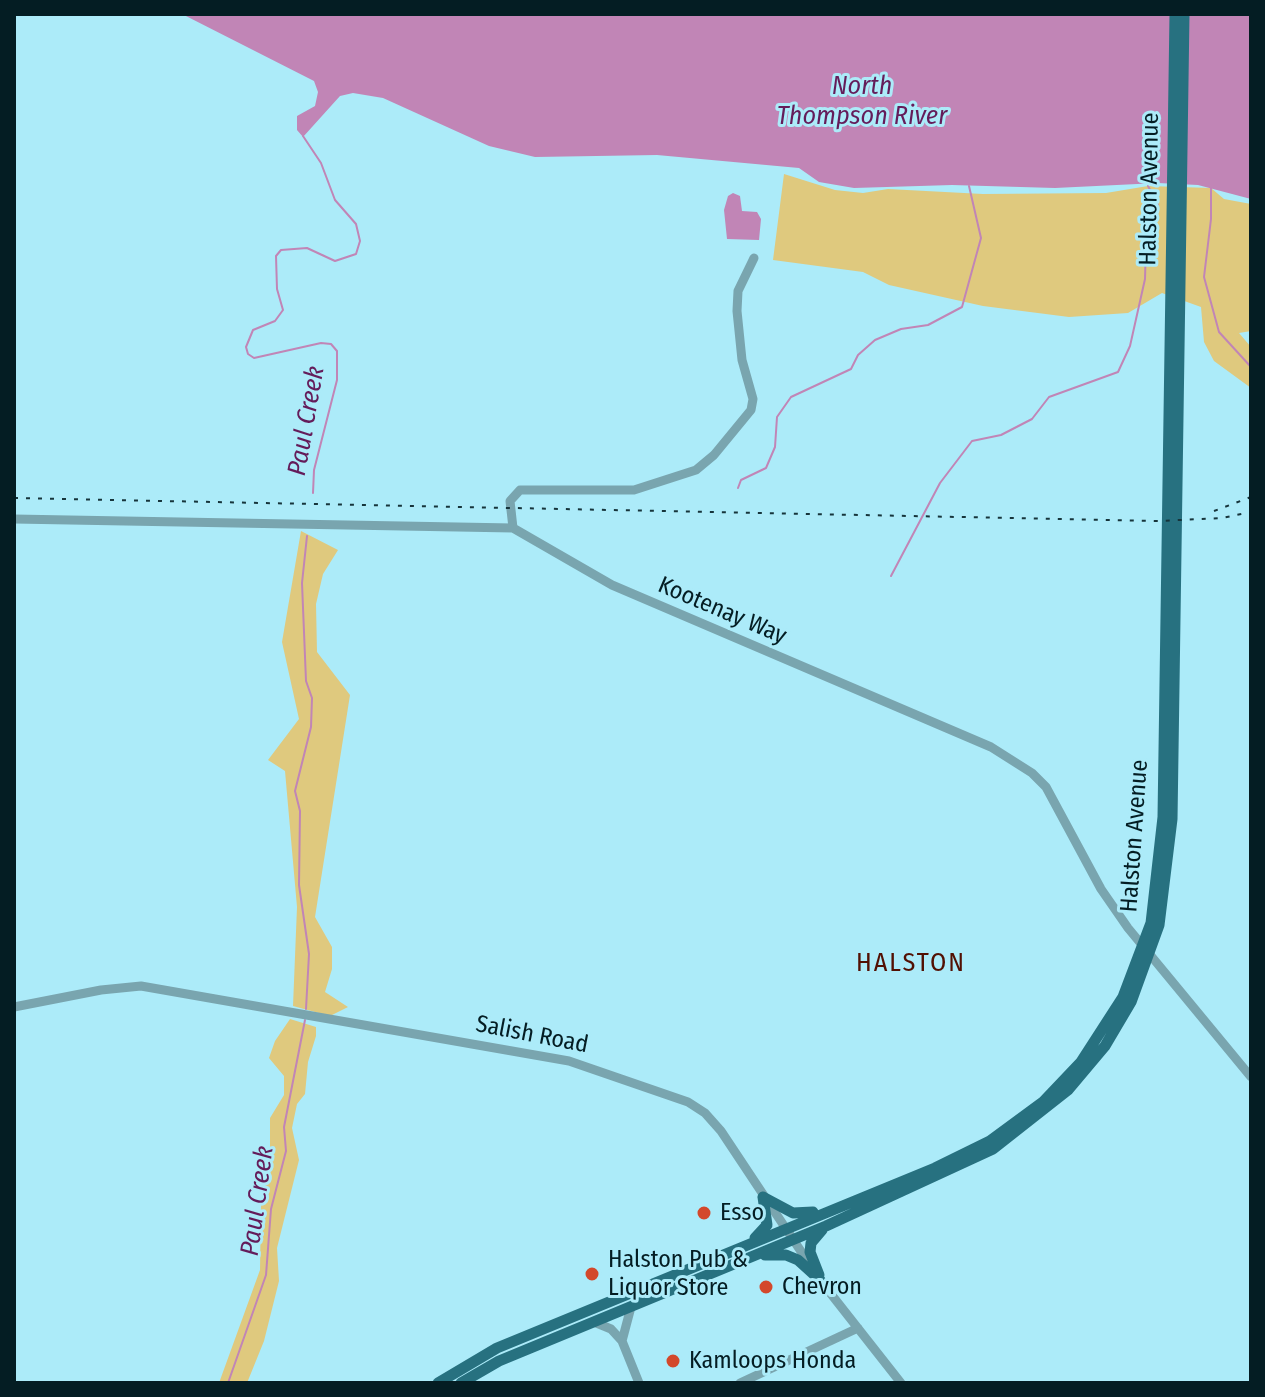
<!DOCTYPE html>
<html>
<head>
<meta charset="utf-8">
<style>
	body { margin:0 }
	#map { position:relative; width:1265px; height:1397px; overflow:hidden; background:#acebf9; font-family:"Fira Sans Condensed",sans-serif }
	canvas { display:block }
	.frame { position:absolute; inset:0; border:16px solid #041d23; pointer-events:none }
</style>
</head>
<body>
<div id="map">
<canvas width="1265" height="1397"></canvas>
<div class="frame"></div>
</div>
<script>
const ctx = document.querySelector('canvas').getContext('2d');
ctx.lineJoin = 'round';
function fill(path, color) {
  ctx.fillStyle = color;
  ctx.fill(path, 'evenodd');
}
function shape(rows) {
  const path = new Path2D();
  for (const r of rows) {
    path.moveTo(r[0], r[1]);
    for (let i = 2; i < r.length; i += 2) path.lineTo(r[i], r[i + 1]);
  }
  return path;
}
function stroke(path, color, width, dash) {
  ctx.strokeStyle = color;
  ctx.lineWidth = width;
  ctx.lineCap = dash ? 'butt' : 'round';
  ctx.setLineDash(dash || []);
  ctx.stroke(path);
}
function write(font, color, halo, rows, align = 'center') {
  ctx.font = font + ' "Fira Sans Condensed",sans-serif';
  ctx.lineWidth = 6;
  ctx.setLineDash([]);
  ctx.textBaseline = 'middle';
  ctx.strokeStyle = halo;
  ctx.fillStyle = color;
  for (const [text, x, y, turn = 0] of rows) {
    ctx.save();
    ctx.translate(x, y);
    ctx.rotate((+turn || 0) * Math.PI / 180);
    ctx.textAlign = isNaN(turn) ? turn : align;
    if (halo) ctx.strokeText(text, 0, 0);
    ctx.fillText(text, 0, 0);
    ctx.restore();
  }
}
fill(shape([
	[784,174,835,190,863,193,888,189,983,194,1106,193,1148,186,1211,188,1224,199,1251,204,1251,331,1239,333,1251,347,1251,388,1214,361,1204,342,1201,307,1162,293,1128,313,1069,317,983,306,889,285,863,272,773,260],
	[301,531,338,550,323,574,316,604,317,652,350,695,315,917,332,947,332,969,325,992,348,1007,330,1016,293,1006,297,907,285,771,268,760,299,719,282,642],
	[290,1019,316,1027,316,1036,308,1062,305,1094,297,1104,292,1128,299,1160,277,1248,279,1281,264,1341,247,1383,219,1383,260,1270,261,1205,270,1165,270,1118,284,1095,284,1076,269,1058,275,1041]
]), '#dfc97e');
fill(shape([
	[182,14,1251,14,1251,199,1198,185,1158,183,1055,188,952,185,854,188,819,182,799,168,657,155,535,157,489,146,383,98,353,93,340,96,303,137,297,130,297,116,315,106,318,92,314,81],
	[733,193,740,196,742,211,757,212,761,219,759,240,727,239,724,210,728,196]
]), '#c185b6');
stroke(shape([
	[303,136,321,163,335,200,356,224,360,241,356,254,335,261,307,248,281,250,276,256,277,289,283,310,275,321,253,330,246,347,248,354,254,358,321,343,331,344,337,351,337,380,314,470,313,493],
	[1211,188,1211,219,1204,277,1219,332,1251,367],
	[738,488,741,480,766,468,775,447,777,417,791,397,851,369,858,355,875,340,901,329,928,325,962,307,981,238,969,186],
	[891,576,940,483,972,441,1001,435,1032,419,1049,397,1118,372,1130,346,1145,279,1146,243,1158,205,1148,186],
	[306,1009,309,954,299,885,300,811,295,791,311,727,312,698,306,681,302,583,307,536],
	[228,1383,266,1275,271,1209,286,1151,284,1127,305,1020]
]), '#c185b6', 2);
stroke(shape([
	[14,519,513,528,612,585,991,747,1032,773,1046,787,1101,889,1128,928,1251,1077],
	[513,528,510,501,520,490,634,490,696,470,714,455,751,410,753,399,742,360,737,311,738,291,754,258],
	[14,1007,101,990,141,986,569,1061,688,1102,705,1113,721,1131,820,1280,901,1383],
	[594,1322,611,1329,622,1341,639,1383],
	[622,1341,631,1307],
	[740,1383,858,1328]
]), '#79a5af', 9);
stroke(shape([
	[763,1197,793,1213,813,1212],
	[755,1238,767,1225,763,1197],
	[765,1255,786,1255,798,1260,820,1280],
	[819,1275,810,1252,811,1243,822,1230],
	[438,1383,497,1348,935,1168,990,1141,1043,1102,1081,1062,1123,997,1151,923,1163,817,1175,14],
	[461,1383,499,1361,826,1226,993,1149,1068,1090,1105,1046,1131,1002,1159,925,1172,819,1184,14]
]), '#277180', 11);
stroke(shape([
	[14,498,1159,521,1222,518,1251,512],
	[1214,511,1251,497]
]), '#16343b', 2, [4, 8]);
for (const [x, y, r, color] of [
	[704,1213,8,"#d3482b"],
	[592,1274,8,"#d3482b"],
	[766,1287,8,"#d3482b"],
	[673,1361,8,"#d3482b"]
]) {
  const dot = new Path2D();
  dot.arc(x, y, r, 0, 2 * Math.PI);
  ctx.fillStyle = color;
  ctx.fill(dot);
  stroke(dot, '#acebf9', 3);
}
write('24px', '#041d23', '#acebf9', [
	["Halston Avenue",1150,189,-89],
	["Kootenay Way",722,611,23],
	["Halston Avenue",1135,836,-86],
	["Salish Road",532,1035,11]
]);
write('24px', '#041d23', '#acebf9', [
	["Esso",720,1213],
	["Halston Pub &",608,1260],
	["Liquor Store",608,1288],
	["Chevron",782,1287],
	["Kamloops Honda",689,1361]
], 'left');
write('italic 26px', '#641c5a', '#acebf9', [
	["North",862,87],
	["Thompson River",862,117],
	["Paul Creek",307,421,-80],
	["Paul Creek",258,1201,-82]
]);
ctx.letterSpacing = '2px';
write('26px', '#521003', '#acebf9', [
	["HALSTON",911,964]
]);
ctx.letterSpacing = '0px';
</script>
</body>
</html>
